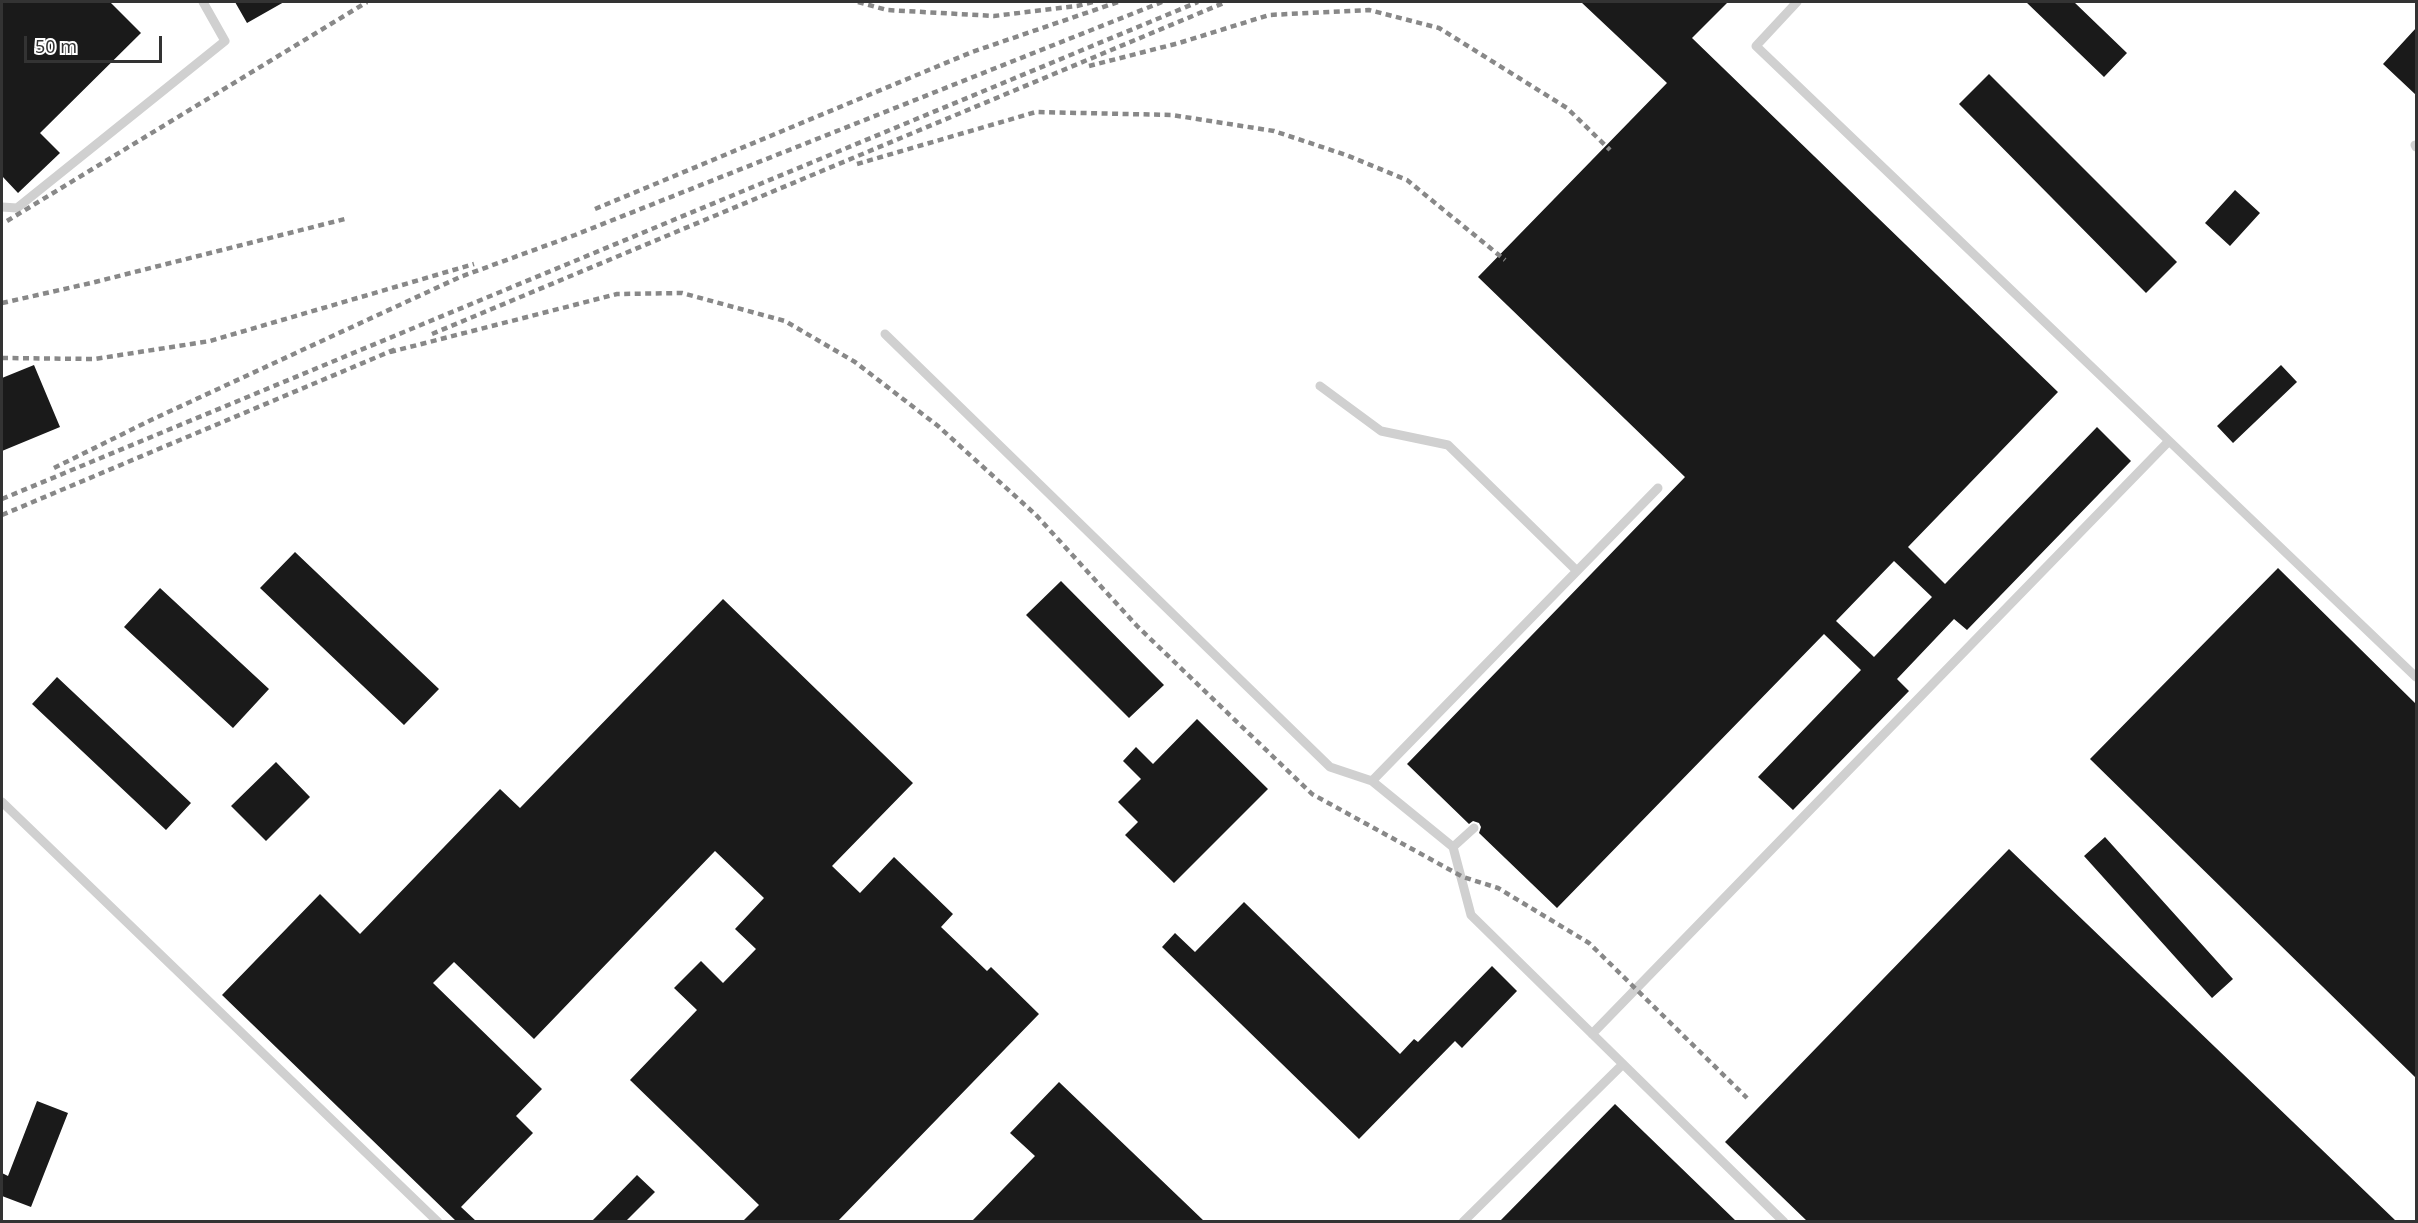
<!DOCTYPE html>
<html>
<head>
<meta charset="utf-8">
<style>
	body { margin:0 }
	#map { position:relative; width:2418px; height:1223px; overflow:hidden; background:#fff; font-family:"Noto Sans",sans-serif }
	canvas { display:block }
	.frame { position:absolute; inset:0; border:3px solid #333; pointer-events:none }
	.scale { position:absolute; left:24px; top:36px; width:138px; height:27px; box-sizing:border-box; border:3px solid #333; border-top:0; padding-left:8px; font-size:18px; line-height:21px; white-space:nowrap; color:#333; -webkit-text-stroke:4px #fff; paint-order:stroke }
</style>
</head>
<body>
<div id="map">
<canvas width="2418" height="1223"></canvas>
<div class="frame"></div>
<div class="scale">50 m</div>
</div>
<script>
const ctx = document.querySelector('canvas').getContext('2d');
ctx.lineJoin = 'round';
function fill(path, color) {
  ctx.fillStyle = color;
  ctx.fill(path, 'evenodd');
}
function shape(rows) {
  const path = new Path2D();
  for (const r of rows) {
    path.moveTo(r[0], r[1]);
    for (let i = 2; i < r.length; i += 2) path.lineTo(r[i], r[i + 1]);
  }
  return path;
}
function stroke(path, color, width, dash) {
  ctx.strokeStyle = color;
  ctx.lineWidth = width;
  ctx.lineCap = dash ? 'butt' : 'round';
  ctx.setLineDash(dash || []);
  ctx.stroke(path);
}
fill(shape([
	[2,2,110,2,141,33,40,133,60,153,18,193,2,176],
	[235,2,284,2,247,23],
	[1581,2,1728,2,1692,38,2058,392,1908,547,1945,584,2097,427,2131,461,1967,630,1954,619,1897,679,1909,691,1793,810,1758,777,1861,670,1824,634,1557,908,1479,833,1481,827,1479,823,1473,821,1469,824,1407,764,1685,477,1478,277,1667,83],
	[1894,561,1932,597,1874,657,1836,621],
	[2026,2,2074,2,2127,53,2104,77],
	[2416,28,2416,95,2383,64],
	[1989,74,2177,262,2146,293,1959,104],
	[2235,190,2260,213,2230,246,2205,223],
	[34,365,60,427,2,451,2,378],
	[2281,365,2297,382,2233,443,2217,426],
	[295,552,439,689,404,725,260,588],
	[2278,568,2416,704,2416,1078,2090,759],
	[1061,581,1164,685,1129,718,1026,615],
	[160,588,269,689,233,728,124,627],
	[723,599,913,783,832,866,860,893,894,857,953,914,941,927,987,971,991,967,1039,1014,838,1221,743,1221,759,1205,630,1080,697,1010,674,988,701,961,723,983,756,949,735,929,764,898,715,851,534,1039,454,962,433,983,542,1089,516,1116,533,1133,461,1207,476,1221,456,1221,222,995,320,894,360,934,500,789,520,808],
	[57,677,191,803,166,830,32,704],
	[1197,719,1268,789,1174,883,1125,835,1138,822,1118,802,1141,779,1123,761,1136,747,1153,764],
	[276,762,310,797,266,841,231,806],
	[2105,837,2233,979,2212,998,2084,856],
	[2009,849,2396,1221,1807,1221,1725,1142],
	[1244,902,1400,1054,1414,1039,1418,1042,1492,966,1517,991,1462,1048,1455,1041,1359,1139,1162,947,1175,933,1195,952],
	[1059,1082,1204,1221,972,1221,1035,1156,1010,1133],
	[37,1101,68,1113,31,1207,2,1196,2,1173,8,1176],
	[1615,1104,1736,1221,1500,1221],
	[637,1175,655,1192,626,1221,592,1221]
]), '#1a1a1a');
stroke(shape([
	[1797,2,1756,46,2416,677],
	[2415,145,2416,147],
	[2,207,17,208,225,41,203,2],
	[885,334,1330,767,1372,781],
	[1320,386,1381,431,1448,445,1577,571],
	[1658,488,1372,781,1453,847,1471,915,1784,1222],
	[2,802,438,1222],
	[1453,847,1474,828],
	[1592,1034,2169,441],
	[1463,1222,1623,1064]
]), '#d0d0d0', 9);
stroke(shape([
	[858,2,887,10,994,16,1077,6,1093,2],
	[1089,66,1179,43,1269,15,1369,10,1439,28,1567,108,1610,150],
	[857,164,1036,112,1172,115,1274,131,1346,155,1407,180,1505,260],
	[595,209,972,52,1118,2],
	[7,221,367,2],
	[2,303,91,283,345,219],
	[432,334,1226,2],
	[390,352,617,294,682,293,785,321,855,362,938,426,1036,515,1137,626,1312,794,1463,877,1498,888,1589,943,1747,1098],
	[2,358,95,359,210,341,474,264],
	[54,468,151,420,460,277,575,235,1162,2],
	[2,499,1198,2],
	[2,515,396,349]
]), '#888', 4.5, [6, 4.5]);
</script>
</body>
</html>
